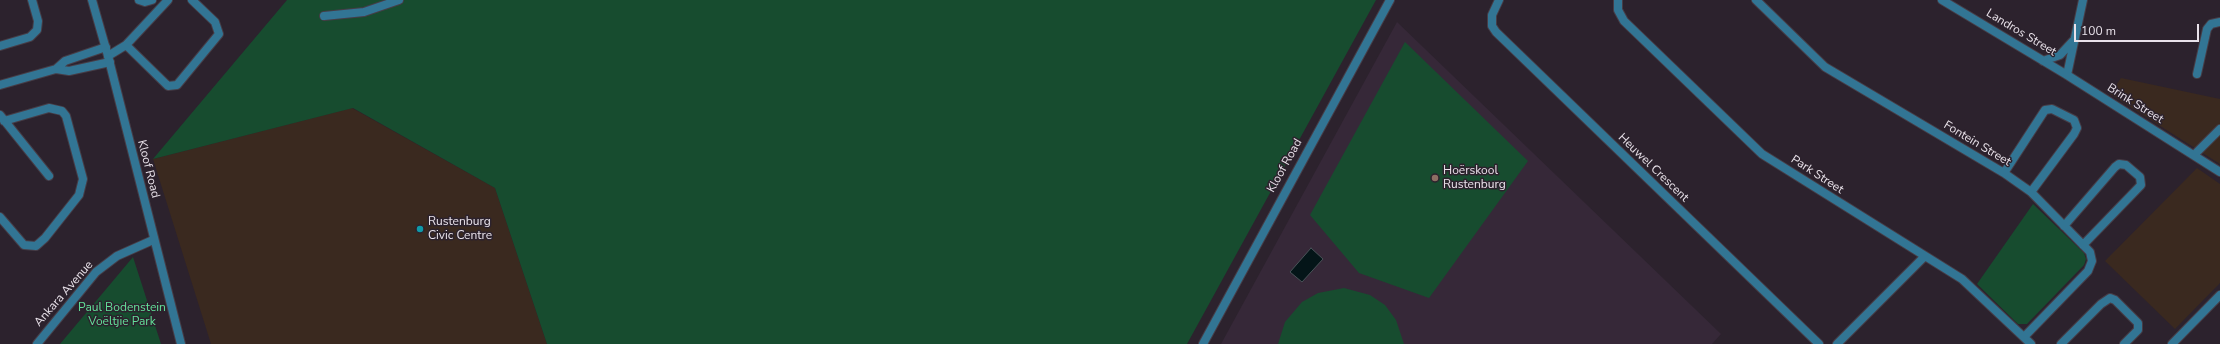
<!DOCTYPE html>
<html>
<head>
<meta charset="utf-8">
<style>
	body { margin:0 }
	#map { position:relative; width:2220px; height:344px; overflow:hidden; background:#2c222d; font-family:"Nunito Sans",sans-serif }
	canvas { display:block }
	.scale { position:absolute; left:2074px; top:24px; width:125px; height:18px; box-sizing:border-box; border:2px solid #e9e2ea; border-top:0; padding-left:5px; font-size:12px; line-height:14px; white-space:nowrap; color:#e9e2ea; -webkit-text-stroke:3px #2c222d; paint-order:stroke }
</style>
</head>
<body>
<div id="map">
<canvas width="2220" height="344"></canvas>
<div class="scale">100 m</div>
</div>
<script>
const ctx = document.querySelector('canvas').getContext('2d');
ctx.lineJoin = 'round';
function fill(path, color) {
  ctx.fillStyle = color;
  ctx.fill(path, 'evenodd');
}
function shape(rows) {
  const path = new Path2D();
  for (const r of rows) {
    path.moveTo(r[0], r[1]);
    for (let i = 2; i < r.length; i += 2) path.lineTo(r[i], r[i + 1]);
  }
  return path;
}
function stroke(path, color, width, dash) {
  ctx.strokeStyle = color;
  ctx.lineWidth = width;
  ctx.lineCap = dash ? 'butt' : 'round';
  ctx.setLineDash(dash || []);
  ctx.stroke(path);
}
function write(font, color, halo, rows, align = 'center') {
  ctx.font = font + ' "Nunito Sans",sans-serif';
  ctx.lineWidth = 3;
  ctx.setLineDash([]);
  ctx.textBaseline = 'middle';
  ctx.strokeStyle = halo;
  ctx.fillStyle = color;
  for (const [text, x, y, turn = 0] of rows) {
    ctx.save();
    ctx.translate(x, y);
    ctx.rotate((+turn || 0) * Math.PI / 180);
    ctx.textAlign = isNaN(turn) ? turn : align;
    if (halo) ctx.strokeText(text, 0, 0);
    ctx.fillText(text, 0, 0);
    ctx.restore();
  }
}
fill(shape([
	[2121,78,2220,99,2220,164,2110,94],
	[352,108,495,188,547,344,211,344,153,159],
	[2197,168,2220,184,2220,283,2175,329,2105,261]
]), '#3a291f');
fill(shape([
	[1397,22,1721,334,1712,344,1221,344]
]), '#362838');
fill(shape([
	[287,0,1376,0,1187,344,547,344,495,188,353,108,153,159],
	[1405,42,1528,161,1429,298,1359,273,1310,215],
	[2033,204,2084,253,2086,259,2084,265,2027,324,2018,324,1977,284],
	[133,257,161,344,60,344],
	[1344,288,1370,295,1385,305,1396,320,1404,344,1278,344,1285,322,1302,302,1318,293]
]), '#174c2f');
const water = shape([
	[1311,248,1323,259,1302,282,1290,272,1311,248]
]);
fill(water, '#041518');
stroke(water, '#495257', 1);
const minor = shape([
	[139,0,145,2,152,0],
	[1499,0,1492,15,1492,26,1496,32,1819,344],
	[1618,0,1618,10,1624,21,1762,154,1962,279,2031,344],
	[1756,0,1825,67,2004,173,2031,192,2090,252,2092,261,2088,271,2024,337],
	[1942,0,2067,75,2220,172],
	[324,16,364,12,399,0],
	[126,45,168,86,177,85,219,34,215,22,192,0],
	[0,46,30,37,37,30,38,21,32,0],
	[108,56,126,45,168,0],
	[2043,61,2060,55,2073,41],
	[56,69,65,61,106,47],
	[2197,74,2207,29,2211,24,2220,22],
	[2067,75,2083,0],
	[0,85,56,69,69,71,110,62],
	[0,115,49,176],
	[2194,155,2220,129],
	[2004,173,2045,110,2052,109,2074,120,2077,128,2074,134,2031,192],
	[0,217,24,245,36,246,45,238,79,195,83,179,66,116,62,111,49,108,4,121],
	[2064,226,2115,167,2119,164,2126,165,2140,177,2141,185,2083,245],
	[37,344,96,272,117,256,153,240],
	[1203,344,1390,0],
	[1837,344,1924,257],
	[2061,344,2101,304,2110,298,2115,300,2138,323,2138,330,2124,344],
	[2172,344,2220,295]
]);
const tertiary = shape([
	[92,0,108,56,181,344]
]);
stroke(minor, '#463d47', 10);
stroke(tertiary, '#463d47', 10);
stroke(minor, '#327594', 8);
stroke(tertiary, '#327594', 8);
for (const [x, y, r, color] of [
	[1435,178,4,"#8d6e63"],
	[420,229,4,"#0f9aa8"]
]) {
  const dot = new Path2D();
  dot.arc(x, y, r, 0, 2 * Math.PI);
  ctx.fillStyle = color;
  ctx.fill(dot);
  stroke(dot, '#2c222d', 1.5);
}
write('12px', '#e9e2ea', '#2c222d', [
	["Landros Street",2021,33,31],
	["Brink Street",2135,104,32],
	["Fontein Street",1977,144,31],
	["Kloof Road",1285,166,-61],
	["Heuwel Crescent",1653,168,44],
	["Kloof Road",148,169,76],
	["Park Street",1817,175,33],
	["Ankara Avenue",64,294,-49]
]);
write('12px', '#e9e2ea', '#2c222d', [
	["Hoërskool",1443,171],
	["Rustenburg",1443,185],
	["Rustenburg",428,222],
	["Civic Centre",428,236]
], 'left');
write('12px', '#63e29a', '#2c222d', [
	["Paul Bodenstein",122,308],
	["Voëltjie Park",122,322]
]);
</script>
</body>
</html>
